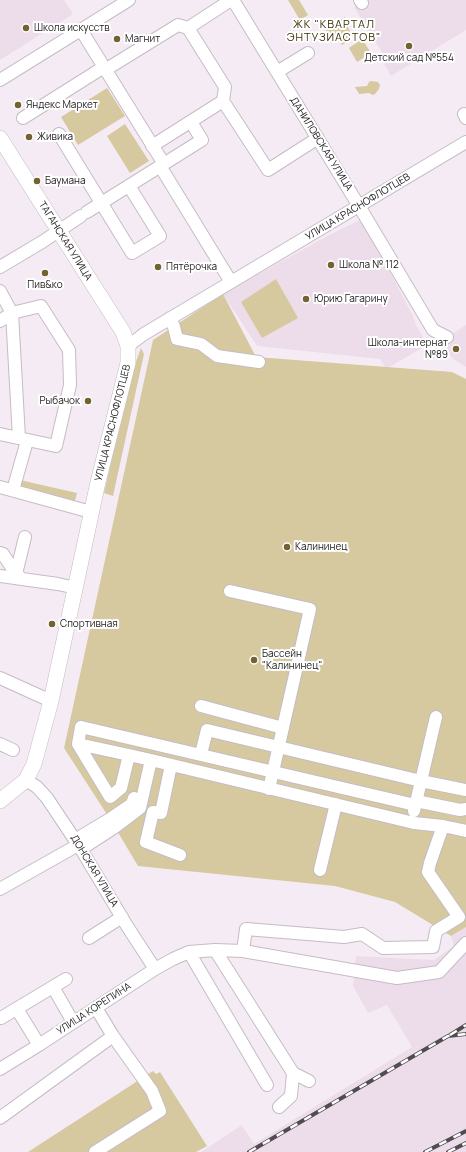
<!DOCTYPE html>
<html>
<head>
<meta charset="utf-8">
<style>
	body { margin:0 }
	canvas { display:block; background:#f5ebf4 }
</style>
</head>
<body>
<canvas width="466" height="1152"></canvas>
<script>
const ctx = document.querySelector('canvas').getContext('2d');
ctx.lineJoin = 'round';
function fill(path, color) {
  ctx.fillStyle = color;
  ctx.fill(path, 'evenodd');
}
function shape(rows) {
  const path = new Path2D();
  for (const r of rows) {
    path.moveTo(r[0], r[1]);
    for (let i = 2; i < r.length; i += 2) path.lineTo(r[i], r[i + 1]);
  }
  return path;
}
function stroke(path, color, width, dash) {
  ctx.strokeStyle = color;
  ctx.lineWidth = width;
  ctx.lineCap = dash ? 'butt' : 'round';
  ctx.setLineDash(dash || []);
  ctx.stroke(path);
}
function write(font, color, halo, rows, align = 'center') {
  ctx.font = font + ' Manrope,sans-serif';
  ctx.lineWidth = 4;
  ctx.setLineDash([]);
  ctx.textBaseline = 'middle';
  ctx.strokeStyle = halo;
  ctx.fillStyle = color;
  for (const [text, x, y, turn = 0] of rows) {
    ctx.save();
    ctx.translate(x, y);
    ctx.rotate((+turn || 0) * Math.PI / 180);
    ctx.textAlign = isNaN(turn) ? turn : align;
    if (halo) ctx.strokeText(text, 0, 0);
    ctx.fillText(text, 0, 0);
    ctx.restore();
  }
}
fill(shape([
	[0,0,64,0,73,14,0,60],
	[366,0,466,0,466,30,391,76,384,64,388,62,354,7],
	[362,219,413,316,416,325,427,345,386,369,380,359,257,346,223,294,329,235],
	[466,325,466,367,452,358,442,340],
	[466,927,466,1152,201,1152,242,1125,254,1144,412,1047,387,1005,368,1013,353,986,356,956,434,960,454,946,451,936]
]), '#edddeb');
fill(shape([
	[288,0,299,0,308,15,300,20],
	[345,17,349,24,348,28,351,33,348,41,342,45,337,37,328,34,325,29],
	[362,39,371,53,357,62,349,48],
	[371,81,378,82,380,85,379,89,375,94,373,95,369,93,359,94,355,87,367,86,369,82],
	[107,88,125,116,78,145,61,117],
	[125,124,149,161,130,173,107,136],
	[276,279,298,318,262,338,241,302],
	[223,294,256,357,452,372,466,379,466,927,451,936,395,902,335,886,138,866,110,819,64,748,153,340],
	[141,348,144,354,113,496,104,493,131,375],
	[20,480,77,493,75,501,26,489,21,485],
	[153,1071,156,1074,160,1072,207,1146,196,1152,28,1152]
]), '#d6c99f');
const minor = shape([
	[233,0,359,206,433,330,447,337],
	[360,0,362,3],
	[188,28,231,0],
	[81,30,164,164],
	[105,70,178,25,188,28,225,87,223,101,268,170,318,138],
	[277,72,308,53],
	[0,80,129,0],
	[464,114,466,118],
	[23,118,104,67],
	[59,134,132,253,160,236,129,186],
	[152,146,223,101],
	[160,166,231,282],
	[87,212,202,140,191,122],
	[0,267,42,242,81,216],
	[0,291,12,313,19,438],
	[170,318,174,327,177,339,201,344,217,356,259,362],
	[0,321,12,313,41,306,69,350,70,385,56,446,0,434],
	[128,346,144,334,466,142],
	[0,487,91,512],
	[13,490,27,441],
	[0,553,3,554,16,574,19,576],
	[16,574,25,537],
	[0,576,58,584,76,588],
	[230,591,310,609,269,789],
	[0,678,51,701],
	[201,706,283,728],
	[0,744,13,750],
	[78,744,129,755],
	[201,754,207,730,421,781,466,790],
	[151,760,129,755,121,788,110,797,78,744,81,727,415,805],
	[171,765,161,813,153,812,146,842,180,855],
	[26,780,37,787,47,798,81,849,127,926,155,969],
	[416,801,460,810,466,809],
	[414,811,436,717],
	[75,840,110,819,132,804,134,798],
	[81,849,115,827,140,808,151,760,414,823,443,826,466,831],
	[320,870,336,804],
	[0,889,78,845],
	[89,938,122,917],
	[215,950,293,1073,309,1081],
	[243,951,246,929,344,937,362,934,383,948,433,947,436,931,459,917,428,872,430,863,443,826],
	[189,952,267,1085],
	[53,987,73,1022],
	[17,1009,39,1045],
	[1,1018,66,979],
	[0,1069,39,1045,155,969,173,959,189,952,215,950,243,951,397,978,439,972,466,943],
	[279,1107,291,1096,293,1073],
	[0,1118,113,1036],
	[95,1152,160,1111,152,1091,113,1036,96,1008]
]);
const major = shape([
	[0,138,123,332,128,346,128,363,98,482,51,701,34,764,26,780,0,801]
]);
stroke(minor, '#c5bcc4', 14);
stroke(major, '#c5bcc4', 16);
stroke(minor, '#fff', 12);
stroke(major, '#fff', 15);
const rail = shape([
	[450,1035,466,1025],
	[249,1152,448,1036,466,1034],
	[425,1152,466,1131],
	[448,1152,466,1143]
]);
stroke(rail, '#514c50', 4);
stroke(rail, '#fff', 2.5, [8]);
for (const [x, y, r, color] of [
	[26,28,4,"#726331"],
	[117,39,4,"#726331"],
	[409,46,4,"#726331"],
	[18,105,4,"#726331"],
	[29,137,4,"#726331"],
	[37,181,4,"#726331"],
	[331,265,4,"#726331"],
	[158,267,4,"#726331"],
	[45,273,4,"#726331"],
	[306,299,4,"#726331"],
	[456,349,4,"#726331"],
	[88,401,4,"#726331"],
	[287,547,4,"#726331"],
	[52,624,4,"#726331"],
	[254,660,4,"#726331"]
]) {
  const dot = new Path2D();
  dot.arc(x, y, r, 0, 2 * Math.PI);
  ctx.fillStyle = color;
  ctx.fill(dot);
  stroke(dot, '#fff', 1.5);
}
write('10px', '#252124', '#fff', [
	["Школа искусств",34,28],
	["Магнит",125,39],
	["Детский сад №554",409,58,"center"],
	["Яндекс Маркет",26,105],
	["Живика",37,137],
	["Баумана",45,181],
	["Школа № 112",339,265],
	["Пятёрочка",166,267],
	["Пив&ко",45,285,"center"],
	["Юрию Гагарину",314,299],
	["Школа-интернат",448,343,"right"],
	["№89",448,355,"right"],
	["Рыбачок",80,401,"right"],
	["Калининец",295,547],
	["Спортивная",60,624],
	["Бассейн",262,654],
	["\"Калининец\"",262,666]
], 'left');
write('10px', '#252124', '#fff', [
	["ДАНИЛОВСКАЯ УЛИЦА",321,144,58],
	["УЛИЦА КРАСНОФЛОТЦЕВ",358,207,-31],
	["ТАГАНСКАЯ УЛИЦА",65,241,58],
	["УЛИЦА КРАСНОФЛОТЦЕВ",113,423,-76],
	["ДОНСКАЯ УЛИЦА",94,871,59],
	["УЛИЦА КОРЕПИНА",94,1009,-33]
]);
ctx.letterSpacing = '1px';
write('11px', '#3b2f04', '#fff', [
	["ЖК \"КВАРТАЛ",334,25],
	["ЭНТУЗИАСТОВ\"",334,38]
]);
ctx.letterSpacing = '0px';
</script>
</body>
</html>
